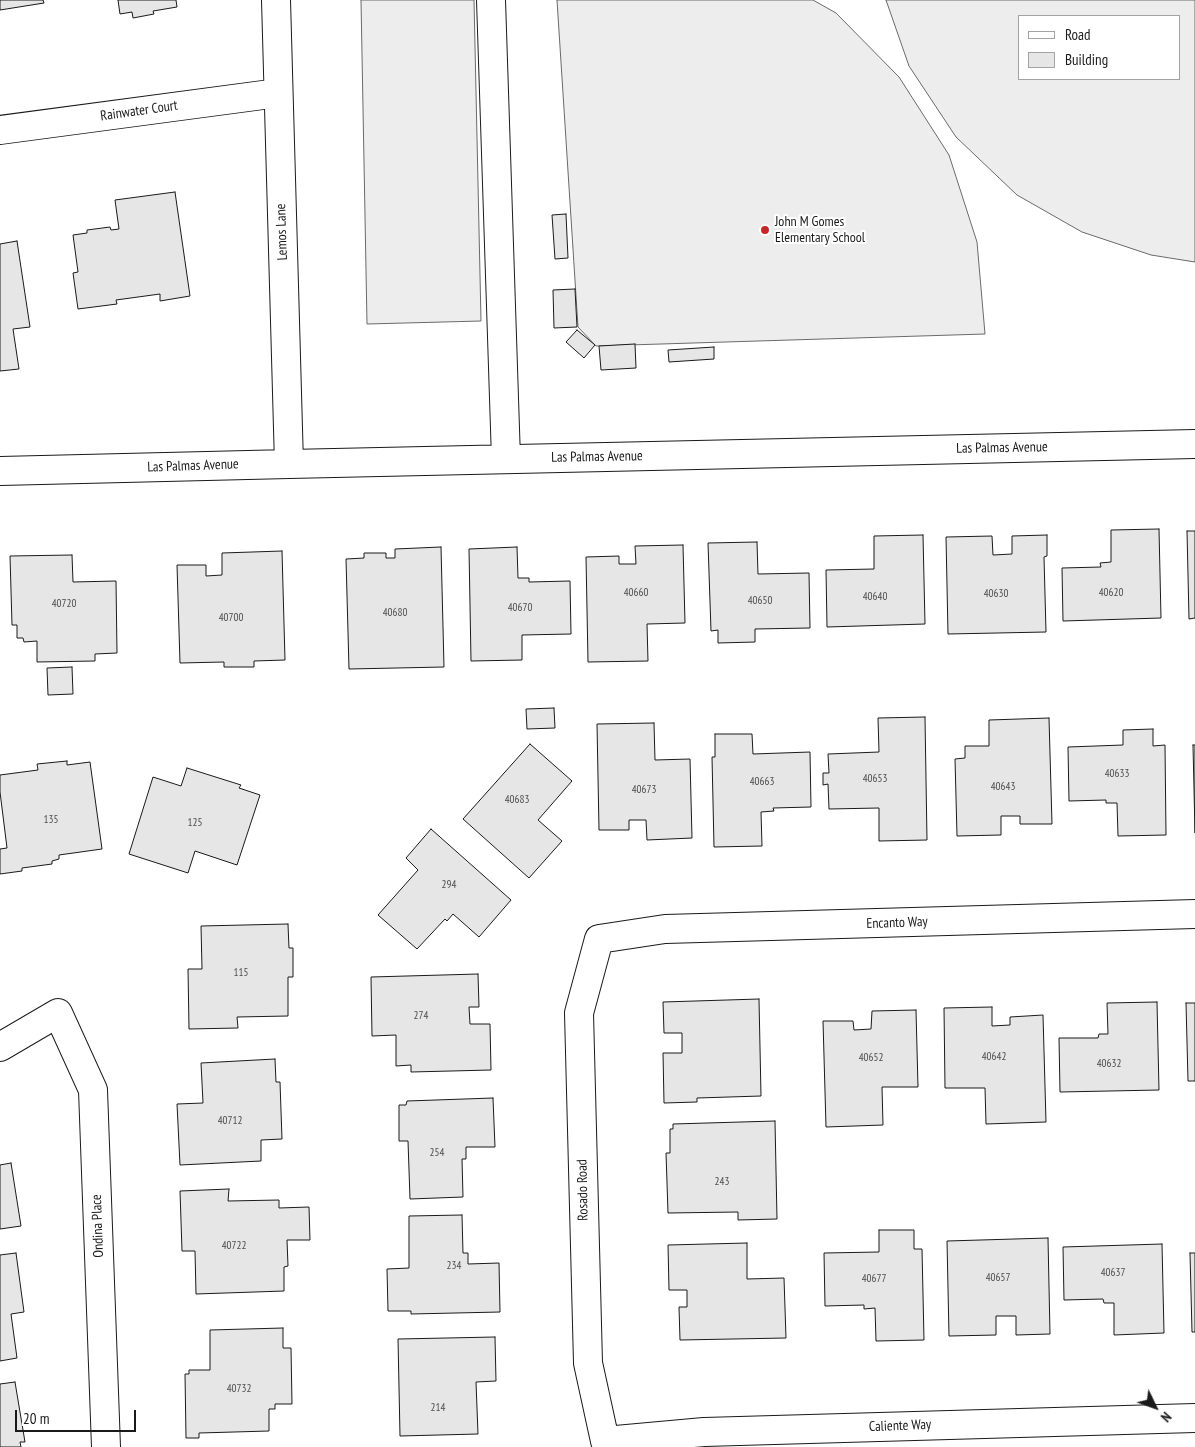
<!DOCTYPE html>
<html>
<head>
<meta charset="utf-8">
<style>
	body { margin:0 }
	#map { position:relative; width:1195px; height:1447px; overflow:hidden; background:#fff; font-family:"PT Sans Narrow",sans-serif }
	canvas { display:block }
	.legend { position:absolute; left:1018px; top:15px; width:162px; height:65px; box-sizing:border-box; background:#fff; border:1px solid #a3a3a3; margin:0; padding:6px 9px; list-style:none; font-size:15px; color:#1a1a1a }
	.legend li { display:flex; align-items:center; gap:10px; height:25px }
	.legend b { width:25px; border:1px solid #a3a3a3 }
	.north { position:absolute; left:1130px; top:1382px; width:50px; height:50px; -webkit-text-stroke:4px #fff; paint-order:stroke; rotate:132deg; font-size:14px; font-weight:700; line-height:20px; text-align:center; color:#1a1a1a }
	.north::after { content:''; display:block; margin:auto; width:18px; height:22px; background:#1a1a1a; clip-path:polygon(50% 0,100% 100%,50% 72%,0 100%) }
	.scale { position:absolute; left:15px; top:1410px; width:121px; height:22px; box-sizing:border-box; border:2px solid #1a1a1a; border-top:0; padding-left:6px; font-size:15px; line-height:18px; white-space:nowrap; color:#1a1a1a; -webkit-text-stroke:4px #fff; paint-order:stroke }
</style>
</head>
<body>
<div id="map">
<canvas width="1195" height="1447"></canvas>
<ul class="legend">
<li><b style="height:6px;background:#fff"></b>Road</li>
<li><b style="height:14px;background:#e6e6e6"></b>Building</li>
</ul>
<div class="north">N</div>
<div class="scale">20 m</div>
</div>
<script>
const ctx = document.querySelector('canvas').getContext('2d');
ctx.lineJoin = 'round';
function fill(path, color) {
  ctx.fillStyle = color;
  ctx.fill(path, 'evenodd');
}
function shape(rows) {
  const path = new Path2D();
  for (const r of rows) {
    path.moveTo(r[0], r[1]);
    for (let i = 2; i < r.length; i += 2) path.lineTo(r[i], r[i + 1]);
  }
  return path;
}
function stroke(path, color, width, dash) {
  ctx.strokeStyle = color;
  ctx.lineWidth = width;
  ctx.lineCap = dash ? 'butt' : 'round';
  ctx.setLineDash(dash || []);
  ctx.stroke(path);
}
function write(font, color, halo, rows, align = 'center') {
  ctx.font = font + ' "PT Sans Narrow",sans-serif';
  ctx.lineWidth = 4;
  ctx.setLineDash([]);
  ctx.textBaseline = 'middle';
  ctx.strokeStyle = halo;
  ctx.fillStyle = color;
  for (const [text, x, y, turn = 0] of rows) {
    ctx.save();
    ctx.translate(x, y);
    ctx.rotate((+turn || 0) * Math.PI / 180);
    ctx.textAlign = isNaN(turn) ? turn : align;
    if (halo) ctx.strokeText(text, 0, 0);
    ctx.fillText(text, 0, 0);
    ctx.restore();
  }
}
const built = shape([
	[361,0,474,0,481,321,367,324,361,0],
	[557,0,813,0,836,13,899,77,949,155,977,242,985,334,596,346,578,327,557,0],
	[886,0,1195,0,1195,262,1151,255,1082,232,1017,195,956,137,909,66,886,0],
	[1179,16,1179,79,1019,79,1019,16,1179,16]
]);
fill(built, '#ededed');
stroke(built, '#6a6a6a', 1);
const building = shape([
	[0,0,43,0,44,3,0,10,0,0],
	[118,0,176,0,177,7,153,11,154,14,133,18,132,12,120,14,118,0],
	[175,192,190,296,160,301,160,294,116,300,117,304,78,309,73,273,78,272,73,235,87,233,87,230,110,227,111,230,119,229,115,200,175,192],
	[566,214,568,258,555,259,552,215,566,214],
	[17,241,30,327,13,329,19,369,0,371,0,244,17,241],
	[575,289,577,327,554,328,553,290,575,289],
	[577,330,595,345,584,358,566,342,577,330],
	[635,344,636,368,601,370,599,346,635,344],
	[714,347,714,359,669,362,668,350,714,347],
	[1159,529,1161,618,1063,621,1062,568,1101,567,1100,563,1111,562,1111,530,1159,529],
	[1187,531,1195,531,1195,618,1189,619,1187,531],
	[923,535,925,624,827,627,826,570,874,569,874,536,923,535],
	[1047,535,1047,556,1044,557,1046,632,948,634,946,537,992,536,993,555,1012,554,1012,536,1047,535],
	[757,542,758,574,809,573,810,628,755,629,755,642,718,643,718,630,711,631,708,543,757,542],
	[683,545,685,623,647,624,648,661,588,662,586,557,619,556,619,564,636,564,635,546,683,545],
	[441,547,444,667,349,669,346,559,364,558,364,553,386,553,386,558,395,558,395,549,441,547],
	[517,547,518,578,529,578,529,582,570,581,571,634,522,635,522,660,471,661,469,549,517,547],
	[282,551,285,660,254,661,254,667,224,667,224,662,180,663,177,565,206,565,206,576,222,575,222,553,282,551],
	[72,555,73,582,116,581,117,653,95,654,95,661,37,662,37,641,24,642,23,638,17,638,17,625,12,625,10,556,72,555],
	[72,667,73,694,48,695,47,668,72,667],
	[554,708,555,728,527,729,526,709,554,708],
	[925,717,927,840,879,841,879,808,829,809,828,784,823,785,823,773,829,773,828,754,879,752,878,718,925,717],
	[1049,718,1052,824,1020,824,1020,816,1001,816,1001,835,957,836,955,759,965,758,965,746,989,746,989,720,1049,718],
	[654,723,655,760,690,759,692,838,647,840,646,820,629,820,629,830,599,830,597,724,654,723],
	[1153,729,1153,746,1165,745,1166,835,1118,836,1117,803,1106,803,1106,800,1069,801,1068,747,1123,745,1123,730,1153,729],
	[715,734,752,734,753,754,810,752,811,807,773,808,774,811,761,812,762,846,714,847,712,757,715,757,715,734],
	[530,744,572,781,538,820,562,841,529,878,463,819,530,744],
	[1193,745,1195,745,1195,833,1193,745],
	[67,761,67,765,90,762,102,849,59,855,59,859,52,861,52,864,22,868,22,871,0,874,0,849,7,848,0,792,0,775,38,770,37,764,67,761],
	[187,768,241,785,239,788,260,795,237,865,195,851,188,873,129,854,153,777,181,786,187,768],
	[431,829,511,900,479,937,453,914,447,921,445,919,417,949,378,915,418,870,406,858,431,829],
	[288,924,289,948,293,948,293,977,288,977,288,1016,237,1017,238,1028,189,1029,188,969,202,969,201,926,288,924],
	[478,974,479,1007,469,1007,470,1024,490,1024,491,1070,411,1072,411,1065,396,1066,396,1035,372,1036,371,977,478,974],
	[759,999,761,1096,697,1098,697,1102,664,1103,663,1053,682,1053,682,1033,664,1033,663,1002,759,999],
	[1157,1002,1159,1090,1060,1092,1059,1038,1098,1038,1099,1034,1108,1034,1107,1003,1157,1002],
	[1186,1003,1195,1003,1195,1081,1188,1081,1186,1003],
	[992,1007,992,1026,1010,1025,1010,1017,1043,1015,1046,1122,986,1124,985,1088,945,1088,944,1008,992,1007],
	[916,1010,918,1087,882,1087,883,1125,826,1127,823,1021,853,1021,854,1030,871,1029,872,1011,916,1010],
	[275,1059,276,1082,280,1082,282,1139,261,1140,261,1161,180,1165,177,1104,203,1103,201,1063,275,1059],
	[493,1098,495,1147,466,1147,466,1159,462,1159,463,1197,410,1199,408,1141,399,1141,399,1105,406,1105,407,1101,493,1098],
	[775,1121,777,1219,738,1220,738,1212,668,1213,666,1153,670,1153,670,1129,673,1129,673,1124,775,1121],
	[11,1163,21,1226,0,1229,0,1165,11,1163],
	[229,1189,228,1201,279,1200,279,1208,309,1207,310,1240,287,1240,288,1266,284,1267,284,1291,196,1294,195,1251,182,1251,180,1191,229,1189],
	[462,1215,463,1253,468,1253,468,1264,499,1263,500,1312,411,1314,411,1311,388,1311,387,1269,409,1268,409,1216,462,1215],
	[879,1230,914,1230,914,1249,922,1249,924,1340,876,1341,875,1308,864,1309,864,1305,825,1306,824,1253,879,1252,879,1230],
	[1048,1238,1050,1334,1016,1335,1016,1316,996,1316,996,1335,949,1336,947,1241,1048,1238],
	[747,1243,747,1279,784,1278,786,1338,680,1340,679,1307,687,1307,687,1290,669,1290,668,1245,747,1243],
	[1162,1244,1164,1333,1114,1335,1114,1303,1104,1303,1103,1299,1064,1300,1063,1247,1162,1244],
	[16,1253,24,1312,11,1314,17,1358,0,1361,0,1255,16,1253],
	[1190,1253,1195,1253,1195,1332,1192,1332,1190,1253],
	[283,1328,283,1348,291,1348,292,1404,275,1404,275,1409,269,1409,269,1431,199,1433,199,1438,186,1438,185,1374,189,1374,189,1370,210,1370,210,1330,283,1328],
	[495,1337,496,1381,476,1382,478,1434,400,1436,398,1339,495,1337],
	[15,1382,25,1442,20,1442,21,1447,0,1447,0,1384,15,1382]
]);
fill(building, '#e6e6e6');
stroke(building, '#1a1a1a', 1);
const minor = shape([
	[276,0,289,464],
	[491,0,506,459],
	[0,130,278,93],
	[0,471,289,464,1195,444],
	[1195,914,665,929,599,939,579,1013,588,1363,605,1441,704,1432,1195,1418],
	[0,1047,58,1013,93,1090,106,1447]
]);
stroke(minor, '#1a1a1a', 30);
stroke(minor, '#fff', 28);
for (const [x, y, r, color] of [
	[765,230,5,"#c62828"]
]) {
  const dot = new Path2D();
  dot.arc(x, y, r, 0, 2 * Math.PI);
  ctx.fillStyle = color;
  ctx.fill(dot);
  stroke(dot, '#fff', 2);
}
write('11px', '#4d4d4d', null, [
	["40660",636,593],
	["40620",1111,593],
	["40630",996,594],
	["40640",875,597],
	["40650",760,601],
	["40720",64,604],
	["40670",520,608],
	["40680",395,613],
	["40700",231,618],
	["40633",1117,774],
	["40653",875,779],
	["40663",762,782],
	["40643",1003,787],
	["40673",644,790],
	["40683",517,800],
	["135",51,820],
	["125",195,823],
	["294",449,885],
	["115",241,973],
	["274",421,1016],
	["40642",994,1057],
	["40652",871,1058],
	["40632",1109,1064],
	["40712",230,1121],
	["254",437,1153],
	["243",722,1182],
	["40722",234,1246],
	["234",454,1266],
	["40637",1113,1273],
	["40657",998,1278],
	["40677",874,1279],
	["40732",239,1389],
	["214",438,1408]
]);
write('14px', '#1a1a1a', '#fff', [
	["Rainwater Court",139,111,-8],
	["Lemos Lane",282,232,-92],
	["Las Palmas Avenue",1002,448,-1],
	["Las Palmas Avenue",597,457,-1],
	["Las Palmas Avenue",193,466,-2],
	["Encanto Way",897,923,-2],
	["Rosado Road",583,1190,-91],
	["Ondina Place",98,1226,-92],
	["Caliente Way",900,1426,-2]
]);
write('14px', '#1a1a1a', '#fff', [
	["John M Gomes",775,222],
	["Elementary School",775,238]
], 'left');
</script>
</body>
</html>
